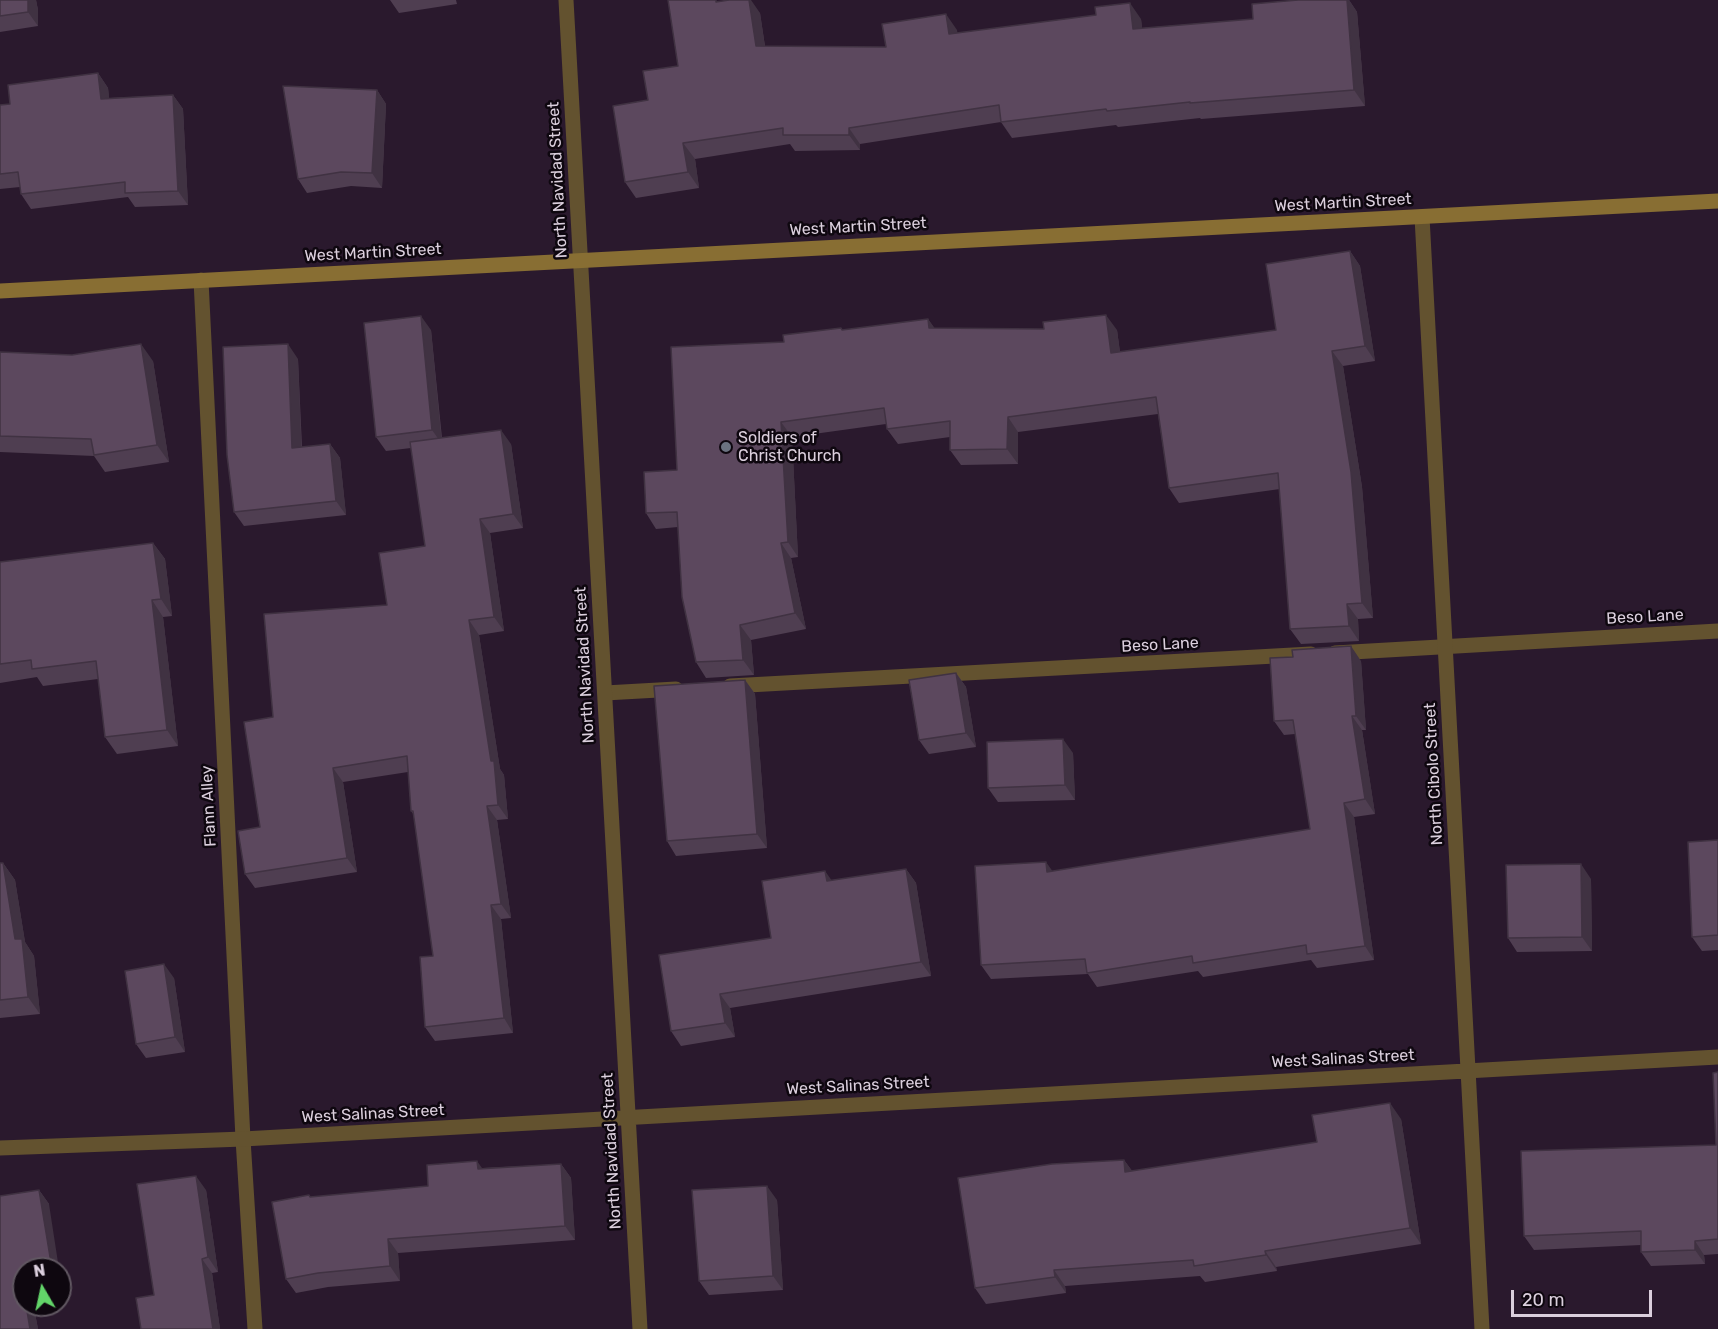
<!DOCTYPE html>
<html>
<head>
<meta charset="utf-8">
<style>
	body { margin:0 }
	#map { position:relative; width:1718px; height:1329px; overflow:hidden; background:#2a192d; font-family:Rubik,sans-serif }
	canvas { display:block }
	.north { position:absolute; left:12px; top:1257px; width:60px; height:60px; box-sizing:border-box; background:#0e070f; border:2px solid #605761; border-radius:50%; rotate:351deg; font-size:16px; font-weight:700; line-height:24px; text-align:center; color:#dbcfdd }
	.north::after { content:''; display:block; margin:auto; width:21px; height:27px; background:#62d469; clip-path:polygon(50% 0,100% 100%,50% 72%,0 100%) }
	.scale { position:absolute; left:1511px; top:1290px; width:141px; height:27px; box-sizing:border-box; border:3px solid #dbcfdd; border-top:0; padding-left:8px; font-size:18px; line-height:21px; white-space:nowrap; color:#dbcfdd; -webkit-text-stroke:4px #0e070f; paint-order:stroke }
</style>
</head>
<body>
<div id="map">
<canvas width="1718" height="1329"></canvas>
<div class="north">N</div>
<div class="scale">20 m</div>
</div>
<script>
const ctx = document.querySelector('canvas').getContext('2d');
ctx.lineJoin = 'round';
function shape(rows) {
  const path = new Path2D();
  for (const r of rows) {
    path.moveTo(r[0], r[1]);
    for (let i = 2; i < r.length; i += 2) path.lineTo(r[i], r[i + 1]);
  }
  return path;
}
function stroke(path, color, width, dash) {
  ctx.strokeStyle = color;
  ctx.lineWidth = width;
  ctx.lineCap = dash ? 'butt' : 'round';
  ctx.setLineDash(dash || []);
  ctx.stroke(path);
}
function fill(path, color) {
  ctx.fillStyle = color;
  ctx.fill(path, 'evenodd');
}
function write(font, color, halo, rows, align = 'center') {
  ctx.font = font + ' Rubik,sans-serif';
  ctx.lineWidth = 5;
  ctx.setLineDash([]);
  ctx.textBaseline = 'middle';
  ctx.strokeStyle = halo;
  ctx.fillStyle = color;
  for (const [text, x, y, turn = 0] of rows) {
    ctx.save();
    ctx.translate(x, y);
    ctx.rotate((+turn || 0) * Math.PI / 180);
    ctx.textAlign = isNaN(turn) ? turn : align;
    if (halo) ctx.strokeText(text, 0, 0);
    ctx.fillText(text, 0, 0);
    ctx.restore();
  }
}
stroke(shape([
	[201,280,243,1139,255,1329],
	[1335,653,1718,631],
	[730,686,1311,654],
	[605,693,676,689]
]), '#63522f', 15);
stroke(shape([
	[566,0,640,1329],
	[1422,217,1482,1329],
	[0,1148,243,1139,1718,1057]
]), '#63522f', 15);
stroke(shape([
	[0,291,1718,201]
]), '#886e33', 15);
fill(shape([
	[0,0,36,0,38,10,38,26,0,32],
	[390,0,456,0,457,4,399,13],
	[724,0,760,13,765,46,886,47,957,30,957,33,1141,19,1142,28,1253,19,1298,0,1349,0,1357,12,1365,106,1201,119,1200,118,1118,127,1116,125,1012,138,1001,122,860,144,860,150,795,151,790,144,695,159,699,188,636,198,625,182,648,100,678,66],
	[98,73,108,88,109,98,173,95,183,109,188,205,135,207,128,197,31,209,21,194,20,187,0,189,0,105,10,104],
	[377,90,386,104,382,188,351,186,307,193,298,179],
	[1350,251,1360,266,1375,361,1343,366,1362,487,1373,618,1358,619,1359,641,1301,644,1290,629,1280,489,1179,503,1169,488,1158,414,1018,432,1018,464,961,465,950,450,950,437,898,444,887,429,886,424,792,437,798,557,791,558,806,629,751,640,754,675,706,678,696,662,678,527,656,529,646,513,677,470,784,342,841,328,843,330,928,319,934,328,1117,330,1120,352,1276,330],
	[431,330,442,438,511,444,523,528,490,533,504,631,479,635,500,769,504,775,508,819,497,820,511,918,501,919,513,1033,435,1041,425,1027,433,956,414,815,411,811,408,772,343,782,357,872,255,888,245,874,260,827,273,717,387,605,425,546,411,448,386,451,376,437],
	[0,352,153,361,169,462,105,472,94,456,0,452],
	[298,359,302,447,330,444,340,458,346,515,244,526,234,512],
	[153,543,165,559,172,616,163,617,178,746,117,754,105,737,98,679,43,686,37,677,0,683,0,562],
	[1361,661,1366,730,1362,730,1375,814,1354,817,1374,960,1317,968,1311,960,1203,977,1198,971,1097,987,1088,974,991,979,981,965,1053,871,1310,829,1295,734,1284,735,1274,721],
	[956,673,966,687,976,747,929,754,919,740],
	[745,680,755,694,767,848,676,856,667,841],
	[1073,753,1075,800,998,802,988,788],
	[1718,840,1718,950,1702,951,1692,937],
	[0,863,3,863,15,880,25,942,34,956,40,1014,0,1018],
	[906,869,916,883,931,976,730,1008,735,1037,681,1046,671,1031,832,881],
	[1591,879,1592,951,1517,952,1508,938],
	[174,978,185,1052,146,1058,136,1044],
	[1718,1072,1718,1254,1704,1255,1705,1264,1651,1266,1641,1252,1641,1245,1534,1250,1524,1236,1716,1145],
	[1401,1119,1421,1244,1276,1267,1277,1271,1205,1282,1200,1276,1065,1286,1066,1293,986,1304,975,1288,1124,1160,1132,1171,1317,1142],
	[561,1164,571,1178,575,1240,398,1253,400,1281,328,1287,296,1293,286,1279,309,1195,311,1197,428,1186,483,1168],
	[39,1190,49,1204,24,1269,24,1305,52,1305,34,1308,38,1329,0,1329],
	[206,1190,218,1272,212,1273,220,1329,141,1329,154,1295],
	[777,1200,783,1290,709,1295,699,1281],
	[60,1274,65,1303,60,1304]
]), '#4f3e51');
fill(shape([
	[28,0,36,0,38,10,38,26,28,12],
	[749,0,751,0,760,13,767,61,756,46],
	[1347,0,1349,0,1357,12,1365,106,1354,90],
	[1130,3,1141,19,1144,45,1133,29],
	[946,14,957,30,960,50,949,34],
	[98,73,108,88,111,113,101,99],
	[377,90,386,104,382,188,372,173],
	[173,95,183,109,188,205,178,191],
	[849,128,860,144,860,150,849,135],
	[683,143,695,159,699,188,688,172],
	[1350,251,1360,266,1375,361,1365,346],
	[1106,315,1117,330,1122,368,1111,353],
	[421,316,431,330,442,444,432,430],
	[928,319,939,334,929,328],
	[141,344,153,361,169,462,157,445],
	[288,344,298,359,302,462,292,448],
	[1332,351,1343,366,1362,487,1373,618,1362,603],
	[1008,417,1018,432,1018,464,1007,449],
	[781,422,792,437,798,557,788,542],
	[501,430,511,444,523,528,513,514],
	[330,444,340,458,346,515,336,501],
	[480,519,490,533,504,631,494,617],
	[153,543,165,559,172,616,161,599],
	[781,543,791,558,806,629,795,613],
	[152,600,163,617,178,746,167,730],
	[1347,604,1358,619,1359,641,1349,626],
	[469,620,479,635,500,769,504,775,508,819,498,805],
	[740,625,751,640,754,675,743,660],
	[1351,646,1361,661,1366,730,1356,716],
	[956,673,966,687,976,747,966,733],
	[745,680,755,694,767,848,757,834],
	[1352,716,1362,730,1375,814,1365,799],
	[1063,739,1073,753,1075,800,1065,785],
	[333,768,343,782,357,872,347,858],
	[1344,803,1354,817,1374,960,1365,946],
	[487,806,497,820,511,918,501,904],
	[1046,862,1056,876,1047,872],
	[3,863,15,880,25,942,34,956,40,1014,28,997,15,939],
	[1581,864,1591,879,1592,951,1582,937],
	[906,869,916,883,931,976,921,962],
	[825,871,835,885,827,881],
	[491,905,501,919,513,1033,504,1018],
	[164,964,174,978,185,1052,175,1037],
	[720,994,730,1008,735,1037,725,1023],
	[1390,1103,1401,1119,1421,1244,1410,1228],
	[1124,1160,1136,1176,1125,1172],
	[477,1161,487,1175,478,1169],
	[561,1164,571,1178,575,1240,565,1226],
	[196,1176,206,1190,218,1272,208,1257],
	[767,1186,777,1200,783,1290,773,1276],
	[39,1190,49,1204,59,1269,52,1269],
	[388,1239,398,1253,400,1281,390,1266],
	[1695,1241,1704,1255,1705,1264,1695,1250],
	[1265,1251,1276,1267,1277,1271,1266,1255],
	[202,1259,212,1273,220,1329,213,1329],
	[1054,1270,1065,1286,1066,1293,1055,1277],
	[60,1274,65,1303,60,1297],
	[26,1305,32,1305,34,1308,38,1329,30,1329]
]), '#403242');
const building = shape([
	[0,0,28,0,28,12,0,16,0,0],
	[668,0,716,0,716,2,729,0,749,0,756,46,886,47,882,24,946,14,949,34,1096,15,1095,7,1130,3,1133,29,1253,19,1252,4,1298,0,1347,0,1354,90,1190,103,1190,102,1107,111,1106,109,1001,122,999,105,849,128,849,135,783,135,783,128,683,143,688,172,625,182,613,106,648,100,643,71,678,66,668,0],
	[98,73,101,99,173,95,178,191,125,193,125,182,21,194,18,172,0,174,0,105,10,104,8,85,98,73],
	[283,86,377,90,372,173,341,172,298,179,283,86],
	[1350,251,1365,346,1332,351,1351,472,1362,603,1347,604,1349,626,1290,629,1278,473,1169,488,1156,397,1008,417,1007,449,950,450,950,421,887,429,884,408,781,422,788,542,781,543,795,613,740,625,743,660,696,662,682,597,677,512,646,513,644,472,677,470,671,347,784,342,783,335,841,328,842,330,928,319,929,328,1044,329,1043,322,1106,315,1111,353,1276,330,1266,264,1350,251],
	[421,316,432,430,376,437,364,323,421,316],
	[141,344,157,445,94,455,91,439,0,436,0,352,72,355,141,344],
	[288,344,292,448,330,444,336,501,234,512,227,455,223,347,288,344],
	[501,430,513,514,480,519,494,617,469,620,491,761,494,761,498,805,487,806,501,904,491,905,504,1018,425,1027,420,957,433,956,413,811,411,811,407,756,333,768,347,858,245,874,238,831,260,827,244,722,273,717,264,614,387,605,379,553,425,546,410,442,501,430],
	[153,543,161,599,152,600,167,730,105,737,96,661,32,669,31,660,0,664,0,562,153,543],
	[1351,646,1356,716,1352,716,1365,799,1344,803,1365,946,1307,954,1306,945,1193,963,1192,956,1087,973,1085,959,981,965,975,866,1046,862,1047,872,1310,829,1293,720,1274,721,1270,658,1293,657,1292,650,1351,646],
	[956,673,966,733,919,740,909,680,956,673],
	[745,680,757,834,667,841,654,686,745,680],
	[1063,739,1065,785,988,788,987,742,1063,739],
	[1718,840,1718,935,1692,937,1688,842,1718,840],
	[0,863,3,863,15,939,22,939,28,997,0,1000,0,863],
	[1581,864,1582,937,1508,938,1506,865,1581,864],
	[906,869,921,962,720,994,725,1023,671,1031,659,955,771,938,762,881,825,871,827,881,906,869],
	[164,964,175,1037,136,1044,125,971,164,964],
	[1718,1072,1718,1239,1695,1241,1695,1250,1641,1252,1641,1231,1524,1236,1521,1151,1716,1145,1713,1073,1718,1072],
	[1390,1103,1410,1228,1265,1251,1266,1255,1194,1266,1193,1260,1054,1270,1055,1277,975,1288,958,1178,1052,1164,1124,1160,1125,1172,1317,1142,1312,1115,1390,1103],
	[477,1161,478,1169,561,1164,565,1226,388,1239,390,1266,318,1273,286,1279,272,1202,309,1195,310,1197,428,1186,427,1165,477,1161],
	[196,1176,208,1257,202,1259,213,1329,141,1329,136,1298,154,1295,137,1184,196,1176],
	[767,1186,773,1276,699,1281,692,1190,767,1186],
	[39,1190,52,1269,24,1269,24,1305,26,1305,30,1329,0,1329,0,1196,39,1190]
]);
fill(building, '#5c485e');
stroke(building, '#403242', 1.5);
for (const [x, y, r, color] of [
	[726,447,6,"#6b7280"]
]) {
  const dot = new Path2D();
  dot.arc(x, y, r, 0, 2 * Math.PI);
  ctx.fillStyle = color;
  ctx.fill(dot);
  stroke(dot, '#0e070f', 2);
}
write('16px', '#dbcfdd', '#0e070f', [
	["North Navidad Street",558,180,-93],
	["West Martin Street",1343,203,-3],
	["West Martin Street",858,227,-3],
	["West Martin Street",373,253,-3],
	["Beso Lane",1645,617,-3],
	["Beso Lane",1160,645,-3],
	["North Navidad Street",585,665,-93],
	["North Cibolo Street",1434,774,-93],
	["Flann Alley",209,806,-93],
	["West Salinas Street",1343,1059,-3],
	["West Salinas Street",858,1086,-3],
	["West Salinas Street",373,1114,-3],
	["North Navidad Street",612,1151,-93]
]);
write('16px', '#dbcfdd', '#0e070f', [
	["Soldiers of",738,438],
	["Christ Church",738,456]
], 'left');
</script>
</body>
</html>
